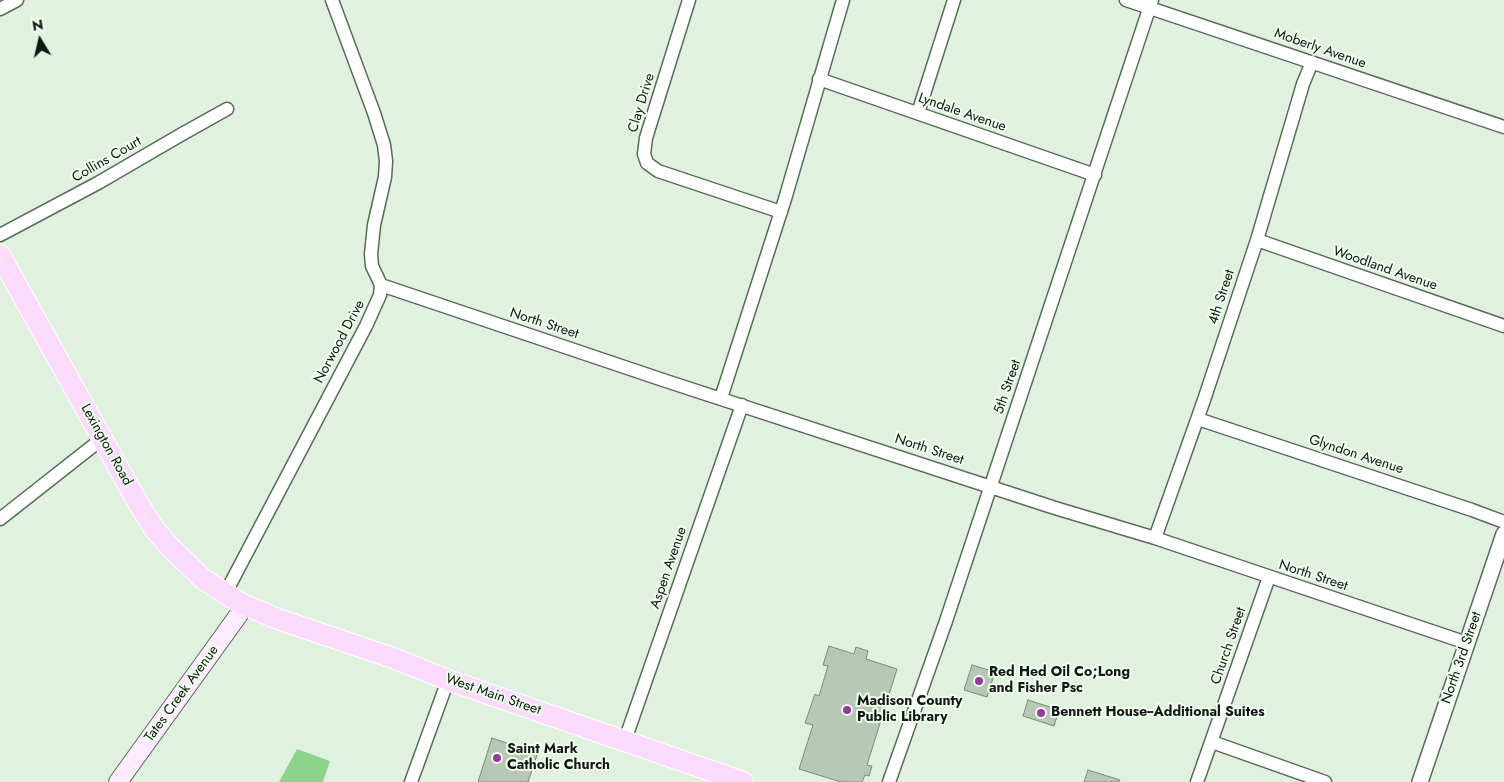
<!DOCTYPE html>
<html>
<head>
<meta charset="utf-8">
<style>
	body { margin:0 }
	#map { position:relative; width:1504px; height:782px; overflow:hidden; background:#e0f2df; font-family:Jost,sans-serif }
	canvas { display:block }
	.north { position:absolute; left:15px; top:15px; width:50px; height:50px; -webkit-text-stroke:4px #f0feef; paint-order:stroke; rotate:351deg; font-size:14px; font-weight:700; line-height:20px; text-align:center; color:#101610 }
	.north::after { content:''; display:block; margin:auto; width:18px; height:22px; background:#101610; clip-path:polygon(50% 0,100% 100%,50% 72%,0 100%) }
</style>
</head>
<body>
<div id="map">
<canvas width="1504" height="782"></canvas>
<div class="north">N</div>
</div>
<script>
const ctx = document.querySelector('canvas').getContext('2d');
ctx.lineJoin = 'round';
function fill(path, color) {
  ctx.fillStyle = color;
  ctx.fill(path, 'evenodd');
}
function shape(rows) {
  const path = new Path2D();
  for (const r of rows) {
    path.moveTo(r[0], r[1]);
    for (let i = 2; i < r.length; i += 2) path.lineTo(r[i], r[i + 1]);
  }
  return path;
}
function stroke(path, color, width, dash) {
  ctx.strokeStyle = color;
  ctx.lineWidth = width;
  ctx.lineCap = dash ? 'butt' : 'round';
  ctx.setLineDash(dash || []);
  ctx.stroke(path);
}
function write(font, color, halo, rows, align = 'center') {
  ctx.font = font + ' Jost,sans-serif';
  ctx.lineWidth = 4;
  ctx.setLineDash([]);
  ctx.textBaseline = 'middle';
  ctx.strokeStyle = halo;
  ctx.fillStyle = color;
  for (const [text, x, y, turn = 0] of rows) {
    ctx.save();
    ctx.translate(x, y);
    ctx.rotate((+turn || 0) * Math.PI / 180);
    ctx.textAlign = isNaN(turn) ? turn : align;
    if (halo) ctx.strokeText(text, 0, 0);
    ctx.fillText(text, 0, 0);
    ctx.restore();
  }
}
fill(shape([
	[297,749,330,761,323,782,279,782]
]), '#8cd48c');
const building = shape([
	[829,646,854,654,856,647,868,651,866,659,897,669,867,765,872,766,869,776,865,775,862,782,841,782,799,769,813,725,805,723,815,694,819,696,828,666,823,665,829,646],
	[972,665,995,672,987,697,964,690,972,665],
	[1028,700,1059,710,1054,726,1023,716,1028,700],
	[492,738,521,748,522,744,539,749,528,782,478,782,492,738],
	[1088,770,1120,780,1119,782,1084,782,1088,770]
]);
fill(building, '#b7c8b6');
stroke(building, '#798a79', 1);
const minor = shape([
	[689,0,646,138,644,154,647,163,658,171,781,212],
	[1126,0,1504,127],
	[0,9,17,0],
	[819,79,1095,175],
	[918,113,954,0],
	[0,235,98,183,184,133,227,109],
	[1257,240,1504,326],
	[381,285,663,380,1055,508,1155,538,1467,643],
	[721,398,785,199,843,0],
	[1198,419,1472,510,1504,522],
	[0,519,103,438],
	[1155,538,1204,400,1257,240,1303,84,1312,62],
	[225,594,366,326,380,295,381,285,372,266,371,254,374,225,385,177,386,161,384,145,374,113,332,0],
	[625,740,742,405],
	[1212,742,1325,782],
	[411,782,448,680],
	[889,782,946,621,1152,0],
	[1197,782,1269,577]
]);
const tertiary = shape([
	[1420,782,1504,534]
]);
const secondary = shape([
	[118,782,245,606]
]);
const primary = shape([
	[0,255,137,501,153,527,168,545,203,579,240,603,278,619,393,658,448,680,743,782]
]);
stroke(minor, '#5a6a5a', 15);
stroke(tertiary, '#5a6a5a', 18);
stroke(secondary, '#5a6a5a', 20);
stroke(primary, '#fff', 22);
stroke(minor, '#fff', 12);
stroke(tertiary, '#fff', 15);
stroke(secondary, '#fdecfe', 18);
stroke(primary, '#fbdafc', 20);
for (const [x, y, r, color] of [
	[979,681,5,"#9b39a0"],
	[847,710,5,"#9b39a0"],
	[1041,713,5,"#9b39a0"],
	[497,758,5,"#9b39a0"]
]) {
  const dot = new Path2D();
  dot.arc(x, y, r, 0, 2 * Math.PI);
  ctx.fillStyle = color;
  ctx.fill(dot);
  stroke(dot, '#f0feef', 2);
}
write('14px', '#101610', '#f0feef', [
	["Moberly Avenue",1320,49,19],
	["Clay Drive",642,103,-73],
	["Lyndale Avenue",962,113,19],
	["Collins Court",107,160,-30],
	["Woodland Avenue",1385,269,19],
	["4th Street",1222,297,-72],
	["North Street",544,324,18],
	["Norwood Drive",340,342,-62],
	["5th Street",1008,387,-71],
	["Lexington Road",106,445,61],
	["North Street",929,450,18],
	["Glyndon Avenue",1356,455,18],
	["Aspen Avenue",669,568,-71],
	["North Street",1313,576,18],
	["Church Street",1229,646,-71],
	["North 3rd Street",1462,658,-71],
	["Tates Creek Avenue",182,694,-54],
	["West Main Street",493,695,19]
]);
write('bold 14px', '#101610', '#f0feef', [
	["Red Hed Oil Co;Long",989,673],
	["and Fisher Psc",989,689],
	["Madison County",857,702],
	["Public Library",857,718],
	["Bennett House--Additional Suites",1051,713],
	["Saint Mark",507,750],
	["Catholic Church",507,766]
], 'left');
</script>
</body>
</html>
